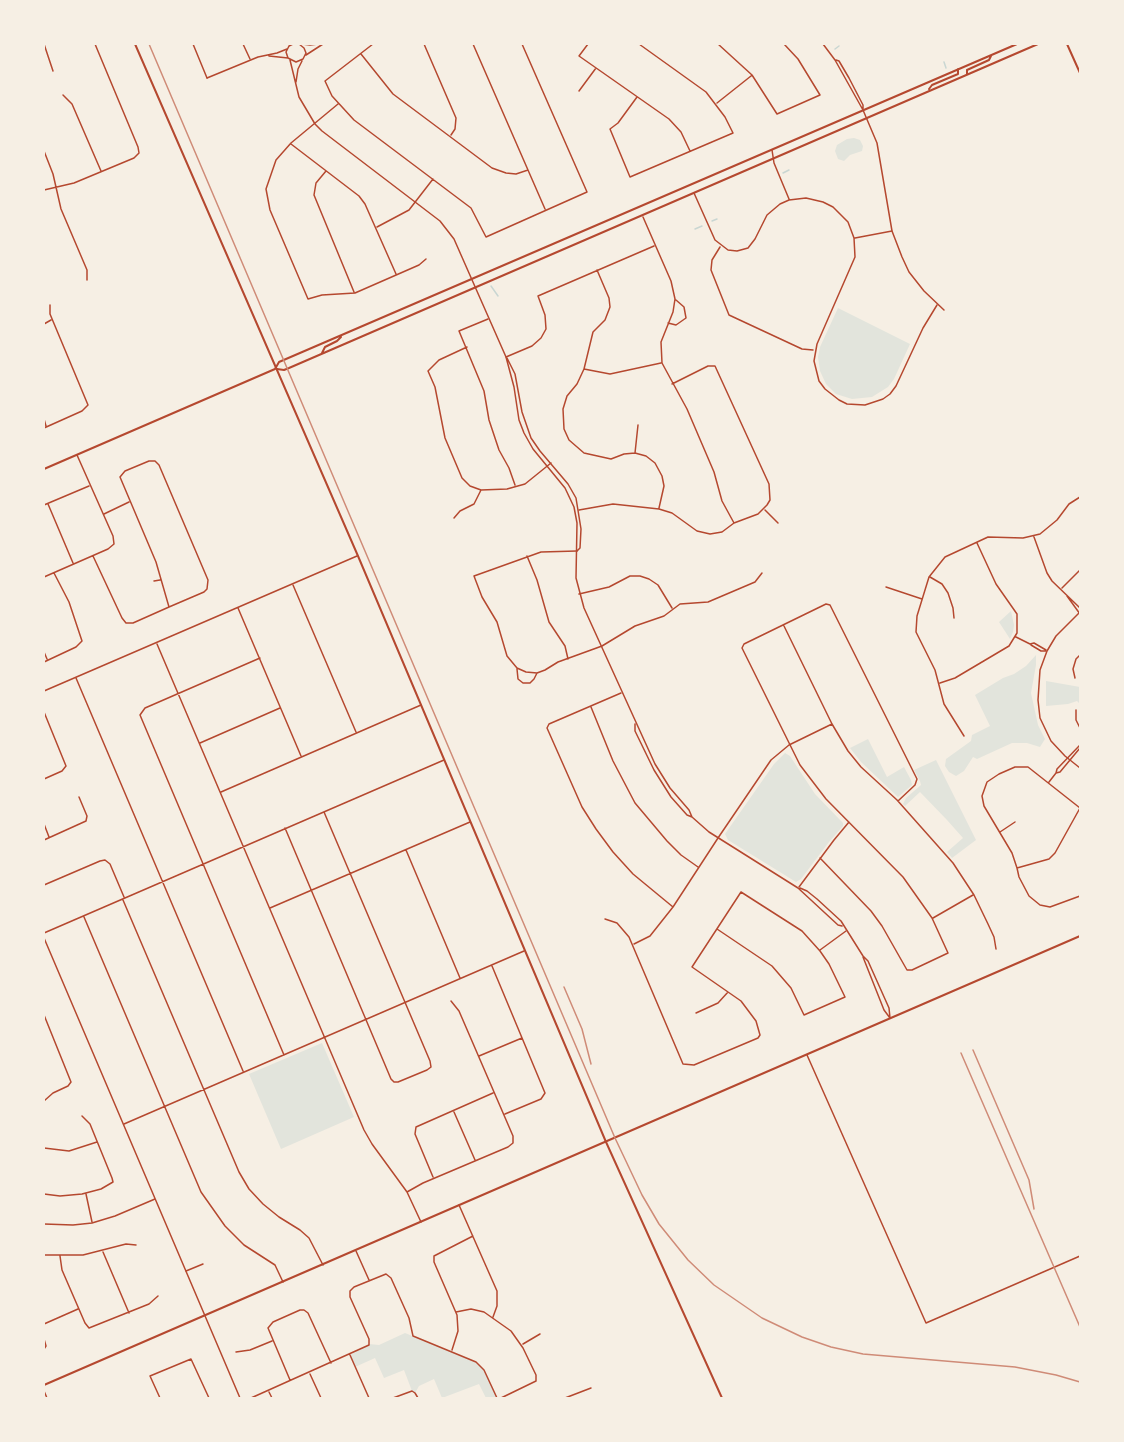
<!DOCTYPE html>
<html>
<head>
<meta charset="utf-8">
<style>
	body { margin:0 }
	#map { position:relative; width:1124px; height:1442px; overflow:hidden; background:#f6efe4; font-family:"Fira Sans Condensed",sans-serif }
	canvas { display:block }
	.frame { position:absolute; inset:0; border:45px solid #f6efe4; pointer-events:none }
</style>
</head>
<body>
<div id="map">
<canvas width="1124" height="1442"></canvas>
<div class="frame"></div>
</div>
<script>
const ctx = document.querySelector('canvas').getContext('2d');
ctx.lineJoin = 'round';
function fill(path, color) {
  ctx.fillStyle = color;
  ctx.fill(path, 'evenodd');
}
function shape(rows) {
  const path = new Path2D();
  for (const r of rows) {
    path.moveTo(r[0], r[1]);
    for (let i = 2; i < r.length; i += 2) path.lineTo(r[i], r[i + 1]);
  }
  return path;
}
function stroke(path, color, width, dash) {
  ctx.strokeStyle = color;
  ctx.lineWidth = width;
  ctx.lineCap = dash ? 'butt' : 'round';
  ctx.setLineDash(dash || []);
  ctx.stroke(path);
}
fill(shape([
	[854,138,860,140,863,146,862,151,850,155,844,161,838,159,835,151,837,145,847,139],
	[838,308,910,344,894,379,888,387,872,397,852,399,836,394,826,384,820,371,818,357,820,347],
	[1011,611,1014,625,1013,632,1010,639,999,622],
	[1036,655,1036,665,1031,693,1038,725,1045,739,1040,747,1027,743,1012,743,977,759,973,757,964,771,956,776,949,772,945,766,946,759,971,741,972,735,990,726,975,695,1003,678,1014,674,1026,666],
	[1046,681,1080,687,1080,704,1077,701,1068,704,1046,706],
	[868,739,887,777,904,767,911,780,912,785,898,797,861,762,850,748],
	[785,753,790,756,815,794,843,823,843,826,829,842,801,879,796,882,728,840,725,834,774,764],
	[936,760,976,840,952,858,947,852,963,838,947,820,920,792,905,806,903,804,906,798,921,785,920,781,914,770],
	[322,1043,354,1117,281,1149,249,1074],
	[405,1333,476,1362,484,1370,497,1398,486,1398,479,1384,442,1398,434,1379,419,1386,415,1393,412,1391,404,1370,384,1378,375,1358,355,1367,350,1355,369,1344,379,1345]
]), '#e2e4dc');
stroke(shape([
	[835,49,839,46],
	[944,62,946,68],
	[783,173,789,170],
	[712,221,717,219],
	[695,229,702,226],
	[491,286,498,296]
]), '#c9d6d2', 1.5);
stroke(shape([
	[44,44,53,71],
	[193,44,207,78],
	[243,44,250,59],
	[373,44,325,81,332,96,354,120,471,208,486,237,587,192,522,44],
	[424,44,456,118,455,129,451,135],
	[473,44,545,209],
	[588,44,579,56,669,119,681,132,690,151],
	[718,44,752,75,777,114,820,95,798,59,784,44],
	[361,54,393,94,492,168,506,173,516,174,528,170],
	[579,91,596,68],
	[63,95,72,104,101,171],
	[637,97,618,123,610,129,630,177,733,133,725,117,706,92,639,44],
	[717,103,751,76],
	[338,104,291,143,276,160,266,189,270,210,308,299,322,295,355,293,419,265,426,259],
	[291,144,359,196,365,204,396,274],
	[772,150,774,163,789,199],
	[44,151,53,174,61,209,87,270,87,280],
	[326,171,316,183,314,195,354,292],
	[44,190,74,183,134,158,139,153,138,147,95,44],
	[694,193,715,240,728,250,737,251,748,248,755,239,767,215,780,204,789,200,806,198,823,202,833,207,848,222,854,238,855,257,817,344,814,361,819,381,825,389,839,400,847,404,865,405,883,399,890,394,896,386,923,328,937,305],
	[643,217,671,281,675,299,673,312,661,342,662,363,687,409,714,472,722,501,734,523],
	[377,227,409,210,433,179],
	[855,238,892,231],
	[720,247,712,260,711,270,729,315,802,349,813,350],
	[597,270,609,298,610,307,605,320,593,332,584,369,577,384,567,396,563,409,564,429,569,440,584,453,611,459,624,454,635,453,646,456,655,463,662,476,664,486,659,508],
	[488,319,459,331,484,391,489,420,499,450,509,468,515,485],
	[668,323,676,325,686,318,684,307,676,300],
	[44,324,51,320],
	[467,347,439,360,428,371,435,387,445,438,462,478,470,486,481,490,507,489,525,484,551,463],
	[506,357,532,346,541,338,546,329,545,315,538,296,654,246],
	[584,369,610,374,661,363],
	[44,419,46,426],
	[44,428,82,411,88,405,50,314,50,305],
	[635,453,638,425],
	[48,504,73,563],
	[44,505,89,486],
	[579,510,613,504,659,509,672,513,697,531,710,534,722,532,734,523,758,514,767,505,770,500,769,484,715,366,708,366,672,384],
	[765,510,778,523],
	[104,514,129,502],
	[454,518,460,511,474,504,481,490],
	[1034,537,1047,573,1052,581,1080,608],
	[577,551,541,552,474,576,482,597,497,622,507,656,517,668,526,672,537,673,545,670,558,662,602,646,635,626,664,616,680,604,708,602,755,582,762,573],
	[93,556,122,618,126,623,133,623,169,607,204,592,207,589,208,580,159,465,155,461,149,461,125,471,120,477,156,562,169,607],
	[527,556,537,580,549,622,565,646,568,659],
	[44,577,108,549,114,544,113,536,77,455],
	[930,577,942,584,948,593,953,608,954,618],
	[154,581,160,580],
	[293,585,356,732],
	[886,587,922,599],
	[1062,588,1080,570],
	[579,594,609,587,630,576,640,576,649,579,658,585,672,608],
	[1067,596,1080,614],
	[238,608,301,756],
	[784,626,832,724,848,751,861,767,897,800,953,863,974,895,988,924,994,937,996,949],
	[1016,637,1030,644,1034,643,1046,650],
	[157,644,364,1130,372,1144,407,1192,421,1222],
	[1031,645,1041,651,1046,651],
	[44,652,47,659],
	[260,658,145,708,140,715,284,1055],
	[44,662,76,647,82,641,69,602,54,573],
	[517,669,518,679,523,683,530,683,534,679,537,673],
	[76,678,243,1071],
	[1075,678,1073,669,1076,659,1080,655],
	[940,683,955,678,1009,646,1017,633,1017,614,996,584,977,543],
	[621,693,549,724,547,728,582,807,596,829,613,852,633,874,673,907],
	[591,707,613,761,635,803,667,841,681,855,698,867],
	[1076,710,1076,720,1080,728],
	[44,712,66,766,62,771,44,779],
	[964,736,944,704,935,670,916,632,917,616,929,577,945,557,988,537,1023,538,1040,534,1057,520,1069,504,1080,497],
	[200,743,280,708],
	[1056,773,1060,772,1080,748],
	[1049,782,1056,773,1057,769,1080,745],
	[221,792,421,705],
	[44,824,49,837],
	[285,828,391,1079,394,1082,398,1082,427,1070,431,1067,430,1061,324,812],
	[1000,832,1015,822],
	[44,840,86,821,87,816,79,797],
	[406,850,460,978],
	[820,858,871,911,882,926,907,970,912,970,948,953,932,918,903,877,826,799,800,765,742,648,744,644,826,604,830,605,917,779,915,785,898,801],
	[1017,868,1049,859,1055,853,1080,808,1028,767,1015,767,999,774,987,782,982,796,984,806,1012,853,1017,868,1019,877,1029,896,1040,905,1050,907,1080,896],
	[44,885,100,861,105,860,110,864,124,897],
	[799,887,834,840,849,822],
	[123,900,239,1172,249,1189,263,1204,279,1217,300,1230,309,1238,323,1265],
	[270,908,470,822],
	[84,917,201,1192,225,1226,244,1245,275,1265,283,1282],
	[933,918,973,895],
	[605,919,617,923,629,937,683,1064,694,1065,758,1038,760,1035,756,1021,741,1001,692,967,741,892,802,931,820,951,829,964,845,997,804,1015,791,988,772,966,717,929],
	[44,933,444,760],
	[634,944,650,936,673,907,718,838,771,760,789,745,832,724],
	[820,950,846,931],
	[492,966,545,1093,541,1099,505,1114],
	[696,1013,718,1003,728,992],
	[44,1015,71,1082,68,1086,53,1093,44,1101],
	[807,1055,926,1323,1080,1256],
	[479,1056,522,1038],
	[454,1112,475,1160],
	[124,1124,524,951],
	[44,1148,69,1151,97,1142],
	[433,1177,415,1134,416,1127,493,1093],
	[407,1192,423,1183,508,1147,513,1143,513,1136,459,1011,451,1001],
	[44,1194,60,1196,82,1194,101,1189,113,1182,112,1178,90,1124,82,1116],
	[86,1194,92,1222],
	[459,1205,497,1291,497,1306,493,1317],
	[356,1251,369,1280],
	[103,1252,129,1313],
	[44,1255,83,1255,126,1244,136,1245],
	[60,1256,62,1270,85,1323,89,1328,149,1304,158,1296],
	[186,1271,203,1264],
	[456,1312,471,1309,484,1312,511,1331,523,1348,536,1375,536,1381,501,1398],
	[44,1324,78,1309],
	[44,1339,46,1346,44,1349],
	[523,1344,540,1334],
	[452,1350,458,1331,457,1315,434,1262,434,1256,473,1236],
	[236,1352,250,1350,272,1341],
	[350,1355,369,1398],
	[310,1374,321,1398],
	[290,1380,268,1328,273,1322,300,1310,304,1310,308,1313,331,1363],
	[44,1391,47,1398],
	[269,1392,272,1398],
	[160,1398,150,1376,191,1359,209,1398],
	[251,1398,369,1345,369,1339,350,1297,350,1291,354,1287,386,1274,391,1278,409,1318,413,1336,476,1362,484,1370,497,1398],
	[393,1398,412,1391,415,1393,418,1398],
	[565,1398,591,1388]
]), '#b5482f', 1.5);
stroke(shape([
	[293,44,289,46,286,52,288,58,296,62,303,59,306,53,304,48,299,44],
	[302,44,310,45,318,44],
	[823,44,835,60,863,110,877,143,892,231,902,257,909,272,924,291,944,310],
	[306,55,323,44],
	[269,56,288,58],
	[290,60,299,97,315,124,322,131,440,221,454,239,506,357,514,387,519,420,524,433,533,449,565,488,574,507,577,523,576,578,584,608,655,764,670,788,689,810,692,817],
	[836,60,839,61,849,78,863,105,863,109],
	[207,78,258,57,277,53,287,49],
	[296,82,298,69,302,61],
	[507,358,515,374,522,412,531,438,540,451,568,484,576,498,581,529,580,548,577,551],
	[1080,612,1056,636,1047,651,1040,670,1038,700,1040,718,1051,741,1065,756,1080,768],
	[44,691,357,556],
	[635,724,635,731,654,770,671,797,687,815,692,817,709,832,798,888,838,925,842,926],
	[800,888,807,891,817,899,841,921,863,956,868,961,889,1008,890,1018],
	[44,938,240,1398],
	[863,957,884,1010,890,1018],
	[44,1224,73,1225,92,1223,115,1216,155,1199]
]), '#b5482f', 1.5);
stroke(shape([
	[967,74,967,70,989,60,991,56],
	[929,89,932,85,958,74,958,69],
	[322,353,325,347,337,341,341,337],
	[277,369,284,370,289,368,1038,44],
	[44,469,275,369,279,362,286,359,1017,44],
	[44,1385,1080,936]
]), '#b5482f', 2);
stroke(shape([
	[135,44,358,556,606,1142,722,1398],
	[1067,44,1080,73]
]), '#b5482f', 2);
stroke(shape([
	[149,44,615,1138,642,1195,659,1224,688,1260,714,1285,762,1318,802,1337,831,1347,863,1354,1015,1367,1056,1375,1080,1382],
	[564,987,582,1029,591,1064],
	[973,1050,1029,1180,1034,1209],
	[961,1053,1080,1327]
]), '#cf8b77', 1.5);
</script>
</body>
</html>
